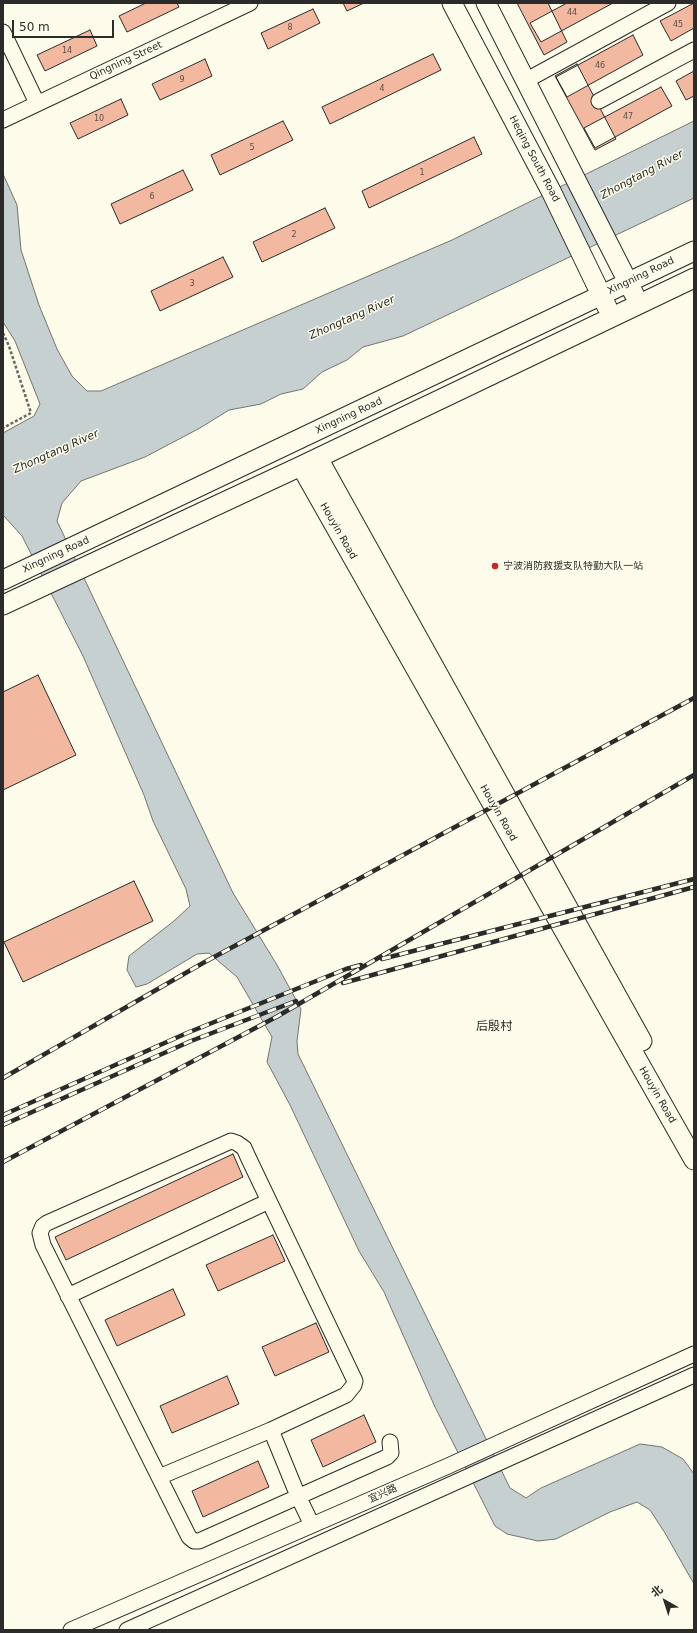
<!DOCTYPE html>
<html>
<head>
<meta charset="utf-8">
<style>
	body { margin:0 }
	#map { position:relative; width:697px; height:1633px; overflow:hidden; background:#fdfbea; font-family:"DejaVu Sans","Noto Sans SC",sans-serif }
	canvas { display:block }
	.frame { position:absolute; inset:0; border:4px solid #2b2b2b; pointer-events:none }
	.north { position:absolute; left:645px; top:1581px; width:40px; height:40px; -webkit-text-stroke:3px #fdfbea; paint-order:stroke; rotate:321deg; font-size:11px; font-weight:700; line-height:16px; text-align:center; color:#2b2b2b }
	.north::after { content:''; display:block; margin:auto; width:14px; height:18px; background:#2b2b2b; clip-path:polygon(50% 0,100% 100%,50% 72%,0 100%) }
	.scale { position:absolute; left:12px; top:20px; width:102px; height:18px; box-sizing:border-box; border:2px solid #2b2b2b; border-top:0; padding-left:5px; font-size:12px; line-height:14px; white-space:nowrap; color:#2b2b2b; -webkit-text-stroke:3px #fdfbea; paint-order:stroke }
</style>
</head>
<body>
<div id="map">
<canvas width="697" height="1633"></canvas>
<div class="frame"></div>
<div class="north">北</div>
<div class="scale">50 m</div>
</div>
<script>
const ctx = document.querySelector('canvas').getContext('2d');
ctx.lineJoin = 'round';
function fill(path, color) {
  ctx.fillStyle = color;
  ctx.fill(path, 'evenodd');
}
function shape(rows) {
  const path = new Path2D();
  for (const r of rows) {
    path.moveTo(r[0], r[1]);
    for (let i = 2; i < r.length; i += 2) path.lineTo(r[i], r[i + 1]);
  }
  return path;
}
function stroke(path, color, width, dash) {
  ctx.strokeStyle = color;
  ctx.lineWidth = width;
  ctx.lineCap = dash ? 'butt' : 'round';
  ctx.setLineDash(dash || []);
  ctx.stroke(path);
}
function write(font, color, halo, rows, align = 'center') {
  ctx.font = font + ' "DejaVu Sans","Noto Sans SC",sans-serif';
  ctx.lineWidth = 3;
  ctx.setLineDash([]);
  ctx.textBaseline = 'middle';
  ctx.strokeStyle = halo;
  ctx.fillStyle = color;
  for (const [text, x, y, turn = 0] of rows) {
    ctx.save();
    ctx.translate(x, y);
    ctx.rotate((+turn || 0) * Math.PI / 180);
    ctx.textAlign = isNaN(turn) ? turn : align;
    if (halo) ctx.strokeText(text, 0, 0);
    ctx.fillText(text, 0, 0);
    ctx.restore();
  }
}
const water = shape([
	[694,121,694,198,403,336,363,347,347,360,322,372,303,389,281,394,261,404,229,410,200,428,145,457,81,481,62,503,57,521,233,893,277,965,301,1009,297,1041,298,1054,510,1488,526,1498,541,1488,640,1444,662,1447,683,1459,694,1474,694,1584,665,1533,650,1510,637,1502,610,1512,556,1539,538,1541,507,1534,495,1526,435,1407,384,1292,359,1251,290,1105,267,1062,272,1037,237,977,209,953,197,954,147,984,136,987,127,970,129,956,174,921,190,906,186,889,153,821,144,795,83,656,22,536,3,515,3,433,34,416,40,404,15,341,3,322,3,174,17,205,21,250,39,305,57,349,72,376,87,391,101,391,452,240,694,121]
]);
fill(water, '#c7d0d0');
stroke(water, '#74746e', 1);
const building = shape([
	[146,3,177,3,179,7,127,32,119,16,146,3],
	[343,3,364,3,347,11,343,3],
	[517,3,548,3,567,42,544,55,517,3],
	[567,3,613,3,541,42,530,23,567,3],
	[694,3,694,28,671,41,660,21,694,3],
	[313,9,320,23,268,49,261,33,313,9],
	[90,30,97,46,45,71,37,55,90,30],
	[633,35,643,55,567,97,556,77,633,35],
	[433,54,441,70,330,124,322,107,433,54],
	[205,59,212,76,160,100,152,84,205,59],
	[577,64,616,139,595,150,555,76,577,64],
	[694,71,694,96,686,100,676,81,694,71],
	[661,87,672,106,595,148,584,128,661,87],
	[121,99,128,115,78,139,70,123,121,99],
	[283,121,293,140,220,175,211,155,283,121],
	[474,137,482,154,369,208,362,191,474,137],
	[183,170,193,190,120,224,111,204,183,170],
	[325,208,335,228,262,262,253,242,325,208],
	[223,257,233,277,160,311,151,291,223,257],
	[38,675,76,755,3,790,3,692,38,675],
	[134,881,153,921,23,982,4,942,134,881],
	[233,1154,243,1177,66,1260,55,1237,233,1154],
	[273,1235,285,1261,218,1291,206,1265,273,1235],
	[173,1289,185,1315,117,1346,105,1320,173,1289],
	[316,1323,329,1352,275,1376,262,1347,316,1323],
	[227,1376,239,1404,172,1433,160,1406,227,1376],
	[364,1415,376,1442,323,1467,311,1440,364,1415],
	[258,1461,269,1487,203,1517,192,1491,258,1461]
]);
fill(building, '#f2b8a0');
stroke(building, '#2b2b2b', 1);
const minor = shape([
	[3,32,37,103],
	[525,81,668,3],
	[599,101,694,50],
	[3,120,250,3],
	[68,1296,269,1201],
	[271,1430,298,1496,312,1525],
	[159,1477,271,1430,346,1395,354,1385,355,1381,248,1157,244,1148,237,1143,231,1141,47,1223,43,1226,40,1233,43,1245,189,1537,194,1541,199,1541,387,1457,391,1453,390,1442],
	[71,1630,448,1466,694,1354],
	[127,1630,694,1375]
]);
const major = shape([
	[452,3,551,191,607,307],
	[486,3,634,294],
	[318,458,642,1041],
	[301,466,694,1160],
	[3,580,694,251],
	[3,605,301,466,694,278]
]);
stroke(minor, '#2b2b2b', 17);
stroke(major, '#2b2b2b', 21);
stroke(shape([
	[3,333,9,346,31,413,3,428]
]), '#6a6964', 2.5, [3, 2]);
stroke(minor, '#fdfbea', 15);
stroke(major, '#fdfbea', 19);
const rail = shape([
	[382,959,694,879],
	[343,983,694,887],
	[3,1078,203,963,694,698],
	[3,1115,187,1033,346,969,361,965],
	[3,1125,191,1041,296,1001],
	[3,1162,278,1016,694,775]
]);
stroke(rail, '#2b2b2b', 4.5);
stroke(rail, '#fdfbea', 3, [9]);
for (const [x, y, r, color] of [
	[495,566,4,"#c62828"]
]) {
  const dot = new Path2D();
  dot.arc(x, y, r, 0, 2 * Math.PI);
  ctx.fillStyle = color;
  ctx.fill(dot);
  stroke(dot, '#fdfbea', 1.5);
}
write('8px', '#5d4e48', null, [
	["44",572,13],
	["45",678,25],
	["8",290,28],
	["14",67,51],
	["46",600,66],
	["9",182,80],
	["4",382,89],
	["47",628,117],
	["10",99,119],
	["5",252,148],
	["1",422,173],
	["6",152,197],
	["2",294,235],
	["3",192,284]
]);
write('10px', '#2b2b2b', '#fdfbea', [
	["Qingning Street",126,61,-25],
	["Heqing South Road",534,159,62],
	["Xingning Road",641,276,-26],
	["Xingning Road",349,416,-25],
	["Houyin Road",338,531,60],
	["Xingning Road",56,555,-25],
	["Houyin Road",498,813,60],
	["Houyin Road",657,1095,60],
	["宜兴路",383,1494,-24]
]);
write('10px', '#2b2b2b', '#fdfbea', [
	["宁波消防救援支队特勤大队一站",503,566]
], 'left');
write('italic 11px', '#2b2b2b', '#fdfbea', [
	["Zhongtang River",642,175,-28],
	["Zhongtang River",352,318,-24],
	["Zhongtang River",56,452,-24]
]);
write('12px', '#2b2b2b', '#fdfbea', [
	["后殷村",494,1027]
]);
</script>
</body>
</html>
